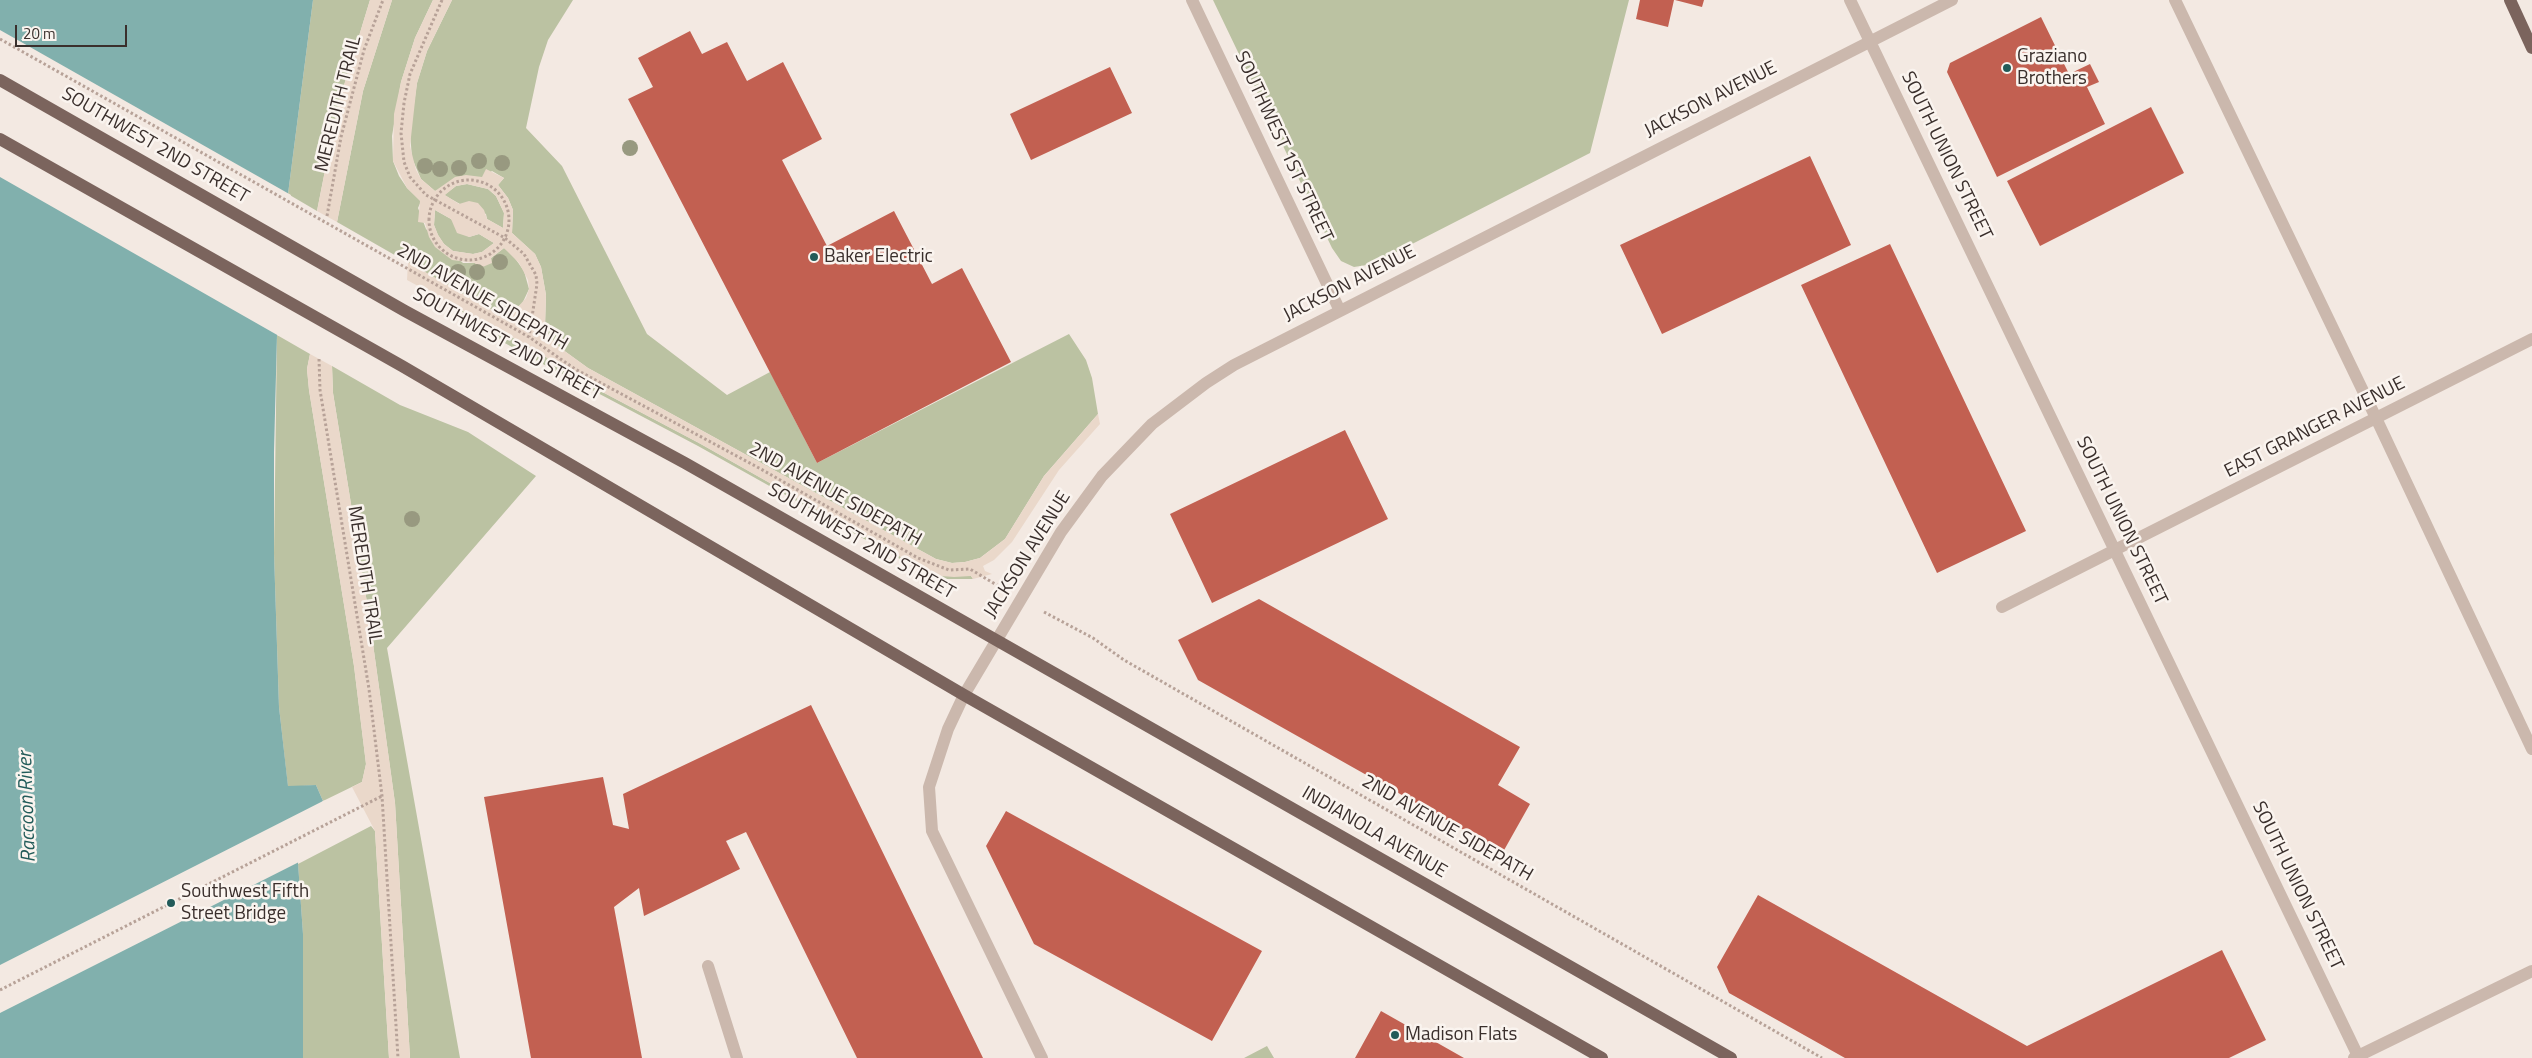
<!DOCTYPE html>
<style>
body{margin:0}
#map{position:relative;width:2532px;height:1058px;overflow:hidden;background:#f3e9e2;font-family:"Titillium Web",sans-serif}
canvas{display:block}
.scale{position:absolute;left:15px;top:25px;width:112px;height:22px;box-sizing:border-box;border:2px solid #3a2f2c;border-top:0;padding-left:6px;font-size:15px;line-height:18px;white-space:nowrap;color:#3a2f2c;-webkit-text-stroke:4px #faf4ef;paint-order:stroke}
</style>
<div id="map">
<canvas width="2532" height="1058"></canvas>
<div class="scale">20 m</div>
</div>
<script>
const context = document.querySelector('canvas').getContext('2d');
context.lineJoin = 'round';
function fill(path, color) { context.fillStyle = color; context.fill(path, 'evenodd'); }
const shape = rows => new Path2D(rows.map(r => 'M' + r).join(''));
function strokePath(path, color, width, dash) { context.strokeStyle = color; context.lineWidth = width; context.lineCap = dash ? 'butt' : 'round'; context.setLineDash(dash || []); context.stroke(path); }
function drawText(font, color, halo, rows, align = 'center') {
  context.font = font + ' "Titillium Web",sans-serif'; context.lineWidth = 5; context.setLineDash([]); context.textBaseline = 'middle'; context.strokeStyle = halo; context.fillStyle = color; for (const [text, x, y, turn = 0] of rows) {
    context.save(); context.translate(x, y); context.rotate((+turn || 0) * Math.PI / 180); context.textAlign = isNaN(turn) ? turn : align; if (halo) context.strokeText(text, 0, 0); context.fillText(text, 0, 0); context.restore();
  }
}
fill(shape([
 [313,0,370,0,338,105,317,211,288,194],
 [392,0,433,0,415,38,401,82,392,136,393,161,399,176,407,188,421,201,418,208,426,229,463,263,475,263,491,258,504,248,512,254,524,271,529,289,522,304,509,312,489,309,337,222,363,91],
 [452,0,573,0,548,40,539,67,526,128,562,166,647,334,727,395,770,372,817,463,1069,334,1086,360,1092,378,1098,414,1044,476,1005,539,980,558,965,562,952,563,936,559,588,368,559,347,549,336,545,326,546,295,541,267,535,254,512,233,513,210,508,198,498,185,504,178,492,171,483,177,435,191,421,179,412,158,410,132,417,83,427,51],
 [1213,0,1629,0,1590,153,1373,264,1354,267,1341,261,1332,248],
 [467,184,488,189,496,196,504,213,503,228,487,219,486,214,460,204,444,195,456,186],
 [435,210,451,219,469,237,479,234,494,243,482,252,473,254,453,251,444,244,438,235,434,225],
 [457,308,536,350,574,377,699,443,917,566,941,576,971,576,973,579,940,579,916,568,698,446,539,362,503,342],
 [277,335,310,354,307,369,309,390,354,666,366,764,362,782,323,801,316,785,288,787,279,707,274,553],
 [332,366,400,405,468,432,536,476,387,648,460,1058,410,1058,395,803,369,615,333,393],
 [371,826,375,831,389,1058,303,1058,303,934,298,864],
 [1267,1046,1274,1058,1244,1058]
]), '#bbc2a2');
fill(shape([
 [370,0,392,0,363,91,337,222,317,211,338,105],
 [433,0,452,0,427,51,417,83,410,146,416,170,421,179,435,191,455,177,466,175,482,177,486,169,504,178,498,185,508,198,513,210,512,233,535,254,541,267,546,295,545,326,549,336,559,347,588,368,936,559,952,563,965,562,980,558,1005,539,1044,476,1098,414,1100,424,1059,470,1012,542,994,560,983,566,985,571,992,574,973,579,971,576,954,577,941,576,917,566,699,443,574,377,536,350,407,280,408,262,489,309,501,313,516,309,526,298,529,289,528,280,519,263,504,248,491,258,492,263,478,269,475,263,452,260,435,247,429,237,425,223,418,222,420,201,407,188,393,161,394,114,401,82,415,38],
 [467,184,488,189,496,196,504,213,503,228,487,219,484,210,478,203,469,201,459,204,445,195,456,186],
 [435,210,451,219,457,233,469,237,479,234,494,243,482,252,473,254,453,251,444,244,438,235,434,225],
 [310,354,332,366,333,393,369,615,395,803,410,1058,389,1058,375,831,352,787,362,782,366,764,354,666,309,390,307,369]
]), '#ead8ca');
fill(shape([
 [0,0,313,0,288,194,277,335,274,452,274,553,279,707,288,786,316,785,323,801,302,826,298,863,303,934,303,1058,0,1058]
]), '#81b0ad');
fill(shape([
 [0,30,291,195,279,336,0,177],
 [325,800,304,827,301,861,0,1013,0,965]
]), '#f3e9e2');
fill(shape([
 [1640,0,1674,0,1668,27,1636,19],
 [1675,0,1704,0,1702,7],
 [2041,17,2069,74,2090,64,2099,82,2087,87,2105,124,1997,177,1947,72,1950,63],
 [690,31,702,54,727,42,747,81,783,62,822,139,782,160,827,246,894,211,932,284,962,268,1011,362,817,463,628,99,653,87,638,58],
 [1110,67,1132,113,1031,160,1010,114],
 [2151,107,2184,173,2040,246,2007,181],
 [1810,156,1851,245,1662,334,1620,245],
 [1890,244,2026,531,1937,573,1801,285],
 [1345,430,1388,519,1212,603,1170,514],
 [1259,599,1520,747,1498,785,1530,804,1503,852,1198,680,1178,640],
 [811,705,983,1058,857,1058,746,832,726,841,740,869,644,916,639,888,614,907,642,1058,531,1058,484,797,603,777,613,825,629,829,623,794],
 [1006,811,1262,951,1212,1041,1034,944,986,846],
 [1758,895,2027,1046,2222,950,2266,1040,2229,1058,1845,1058,1729,993,1717,967],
 [1381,1011,1464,1058,1355,1058]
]), '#c26051');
strokePath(shape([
 [442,0,410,74,404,103,401,133,404,162,410,177,426,195,505,238,524,254,536,275,537,284,529,337],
 [0,39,529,337,575,369,759,468,918,558,949,570,970,569,1000,587],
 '429 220a40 40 0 1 1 80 0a40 40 0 1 1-80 0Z',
 [327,216,341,137,364,50,383,0],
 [319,359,320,390,369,689,382,796,398,1058],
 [1044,612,1093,638,1124,660,1822,1058],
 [0,990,382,796]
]), '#b7a298', 3, [2.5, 2.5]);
strokePath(shape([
 [1192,0,1340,311],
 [1850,0,2359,1058],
 [2175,0,2376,418,2532,749],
 [2002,607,2532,339],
 [708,966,737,1058],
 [1042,1058,932,831,929,787,948,729,964,695,1061,532,1102,476,1152,424,1206,383,1234,365,1952,0],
 [2354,1058,2532,971]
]), '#cbb8ad', 12);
strokePath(shape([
 [2510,0,2532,48],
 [0,80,405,311,685,463,1731,1058],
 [0,139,402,366,964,695,1602,1058]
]), '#7b645d', 12);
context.fillStyle = '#989980';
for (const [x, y] of [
 [630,148],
 [479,161],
 [502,163],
 [425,166],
 [459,168],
 [440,169],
 [500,262],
 [458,272],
 [477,272],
 [412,519]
]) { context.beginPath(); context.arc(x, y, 8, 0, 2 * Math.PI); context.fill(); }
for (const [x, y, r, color] of [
 [2007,68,5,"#225b59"],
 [814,257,5,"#225b59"],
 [171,903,5,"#225b59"],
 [1395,1035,5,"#225b59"]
]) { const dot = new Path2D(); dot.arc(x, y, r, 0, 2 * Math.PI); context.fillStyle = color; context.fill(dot); strokePath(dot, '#faf4ef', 2); }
drawText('19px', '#3a2f2c', '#faf4ef', [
 ["Graziano",2017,57],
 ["Brothers",2017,79],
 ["Baker Electric",824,257],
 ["Southwest Fifth",181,892],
 ["Street Bridge",181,914],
 ["Madison Flats",1405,1035]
], 'left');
drawText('19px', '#3a2f2c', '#faf4ef', [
 ["JACKSON AVENUE",1711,100,-27],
 ["MEREDITH TRAIL",339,104,-76],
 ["SOUTHWEST 2ND STREET",155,146,30],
 ["SOUTHWEST 1ST STREET",1283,147,65],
 ["SOUTH UNION STREET",1946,156,64],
 ["JACKSON AVENUE",1350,284,-27],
 ["2ND AVENUE SIDEPATH",482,298,30],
 ["SOUTHWEST 2ND STREET",507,345,29],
 ["EAST GRANGER AVENUE",2315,428,-27],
 ["2ND AVENUE SIDEPATH",835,495,29],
 ["SOUTH UNION STREET",2121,521,64],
 ["SOUTHWEST 2ND STREET",861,542,30],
 ["JACKSON AVENUE",1028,555,-58],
 ["MEREDITH TRAIL",364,575,81],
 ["2ND AVENUE SIDEPATH",1447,829,30],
 ["INDIANOLA AVENUE",1374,833,30],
 ["SOUTH UNION STREET",2297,886,64]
]);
drawText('italic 20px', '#225b59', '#faf4ef', [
 ["Raccoon River",28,807,-92]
]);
</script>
